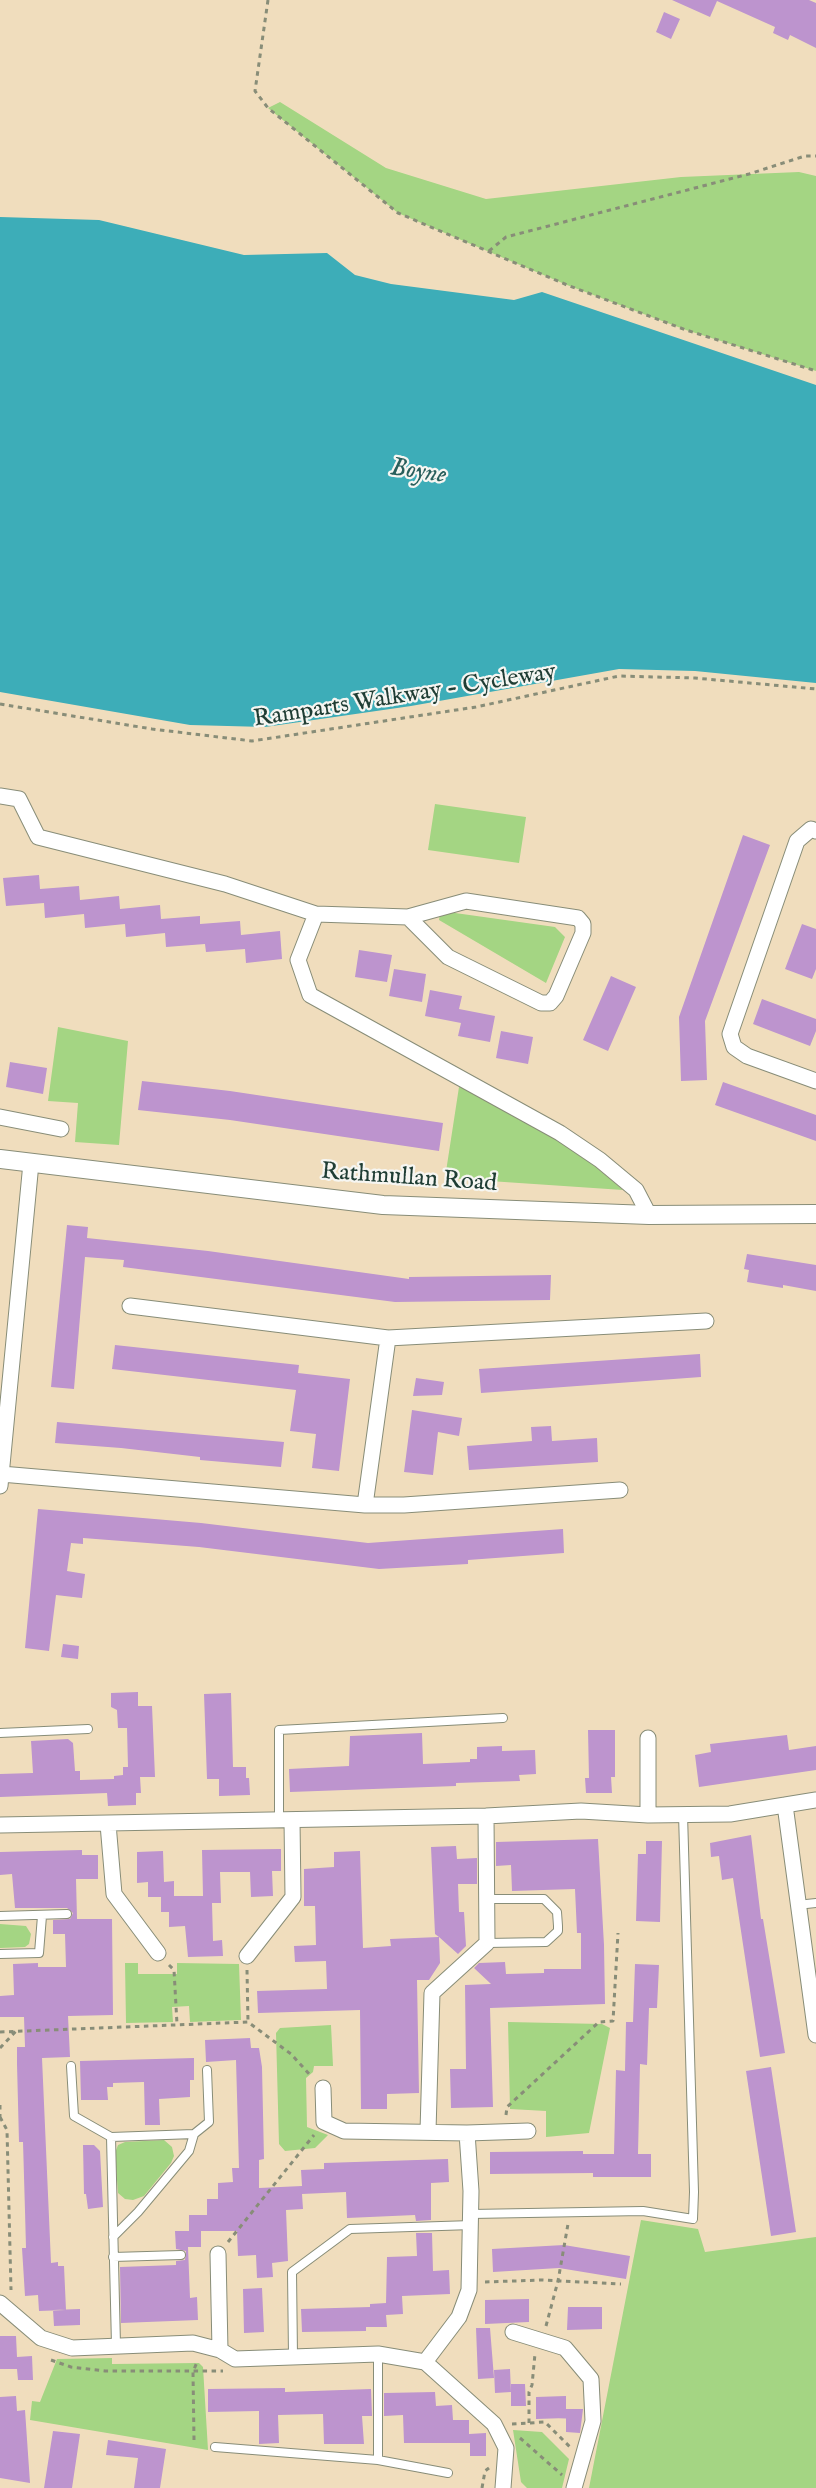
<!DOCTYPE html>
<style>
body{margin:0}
canvas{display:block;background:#f0ddbd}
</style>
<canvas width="816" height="2488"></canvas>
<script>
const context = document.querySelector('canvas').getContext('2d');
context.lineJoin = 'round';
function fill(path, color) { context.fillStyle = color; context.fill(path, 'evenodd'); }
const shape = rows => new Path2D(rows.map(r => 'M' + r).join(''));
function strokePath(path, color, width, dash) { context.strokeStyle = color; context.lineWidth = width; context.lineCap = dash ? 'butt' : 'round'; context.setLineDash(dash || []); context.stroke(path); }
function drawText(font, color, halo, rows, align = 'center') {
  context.font = font + ' "IM FELL English",serif'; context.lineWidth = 4.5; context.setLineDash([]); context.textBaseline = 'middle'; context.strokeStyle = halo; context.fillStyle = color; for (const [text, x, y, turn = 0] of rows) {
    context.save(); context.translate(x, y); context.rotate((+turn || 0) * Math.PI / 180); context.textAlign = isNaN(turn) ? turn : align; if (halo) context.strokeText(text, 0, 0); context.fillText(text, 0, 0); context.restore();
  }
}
fill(shape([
 [280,102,386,168,486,199,681,177,799,172,816,176,816,371,686,330,567,285,398,213,268,108],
 [435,804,526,817,519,863,428,850],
 [448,912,555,927,565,937,546,983,439,920,440,914],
 [58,1027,128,1041,119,1145,75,1142,78,1103,48,1101],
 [459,1087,466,1088,530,1123,583,1156,623,1190,445,1178],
 [0,1924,26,1926,31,1934,29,1944,25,1947,0,1948],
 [125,1963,138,1963,138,1974,177,1974,177,1963,239,1964,241,2020,190,2022,189,2006,172,2007,173,2022,126,2023],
 [508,2022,602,2024,610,2028,589,2133,546,2137,546,2111,510,2109],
 [331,2025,333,2066,314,2066,313,2072,306,2078,307,2127,328,2135,315,2148,285,2151,279,2144,276,2033,280,2028],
 [164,2140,172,2147,174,2156,171,2163,144,2196,133,2200,125,2199,118,2193,115,2153,118,2145,125,2142],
 [641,2220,698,2229,705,2252,816,2237,816,2488,589,2488],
 [112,2358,112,2364,199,2363,203,2367,208,2450,30,2420,32,2401,40,2402,57,2359],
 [513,2430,542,2432,569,2459,562,2488,527,2488,521,2482]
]), '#a4d583');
fill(shape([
 [0,217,99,220,244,255,327,253,355,275,391,284,514,300,542,292,816,385,816,683,695,671,619,669,411,706,265,727,190,725,0,692]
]), '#3dadb8');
fill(shape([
 [672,0,809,0,816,3,816,48,790,35,788,40,773,33,775,27,717,1,710,17],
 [664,12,680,19,671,39,656,32],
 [743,835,770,845,705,1021,707,1080,681,1081,679,1017],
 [39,875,40,889,79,886,80,900,119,896,120,909,160,905,161,919,200,916,200,924,240,921,241,935,280,931,282,959,246,963,245,949,206,952,205,944,166,947,165,933,126,937,125,924,85,928,84,914,45,918,44,903,6,906,3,878],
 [802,924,816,929,816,969,812,979,785,969],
 [359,950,392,955,387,982,355,977],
 [394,969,426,974,422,1002,389,996],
 [611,976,636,987,608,1051,583,1040],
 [430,990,462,996,459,1009,495,1016,490,1042,458,1036,461,1023,425,1016],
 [762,999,816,1019,816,1031,810,1046,753,1024],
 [501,1031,533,1037,528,1064,496,1058],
 [10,1062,47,1068,43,1094,6,1087],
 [142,1081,230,1091,443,1123,439,1151,230,1120,138,1110],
 [723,1082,816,1115,816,1141,715,1105],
 [67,1225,88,1227,87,1238,208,1251,409,1279,409,1277,551,1275,550,1300,395,1302,123,1267,124,1260,85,1257,74,1389,51,1387],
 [747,1254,816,1265,816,1291,783,1285,783,1288,747,1282,749,1270,744,1269],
 [115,1345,299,1365,298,1373,350,1379,339,1471,312,1468,316,1434,290,1431,296,1390,112,1369],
 [700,1354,701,1377,481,1393,479,1369],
 [416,1378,444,1382,442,1395,413,1396],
 [412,1410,462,1418,459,1436,438,1432,433,1475,404,1472],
 [57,1422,284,1442,281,1467,200,1460,200,1457,121,1448,55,1443],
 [551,1426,552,1441,597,1438,598,1462,469,1470,467,1446,532,1441,531,1427],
 [38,1509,201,1523,368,1543,563,1529,564,1553,468,1560,468,1564,379,1569,199,1547,83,1538,83,1544,71,1543,67,1571,85,1574,82,1598,56,1595,49,1651,25,1648],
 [63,1644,79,1646,78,1659,61,1657],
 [138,1692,138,1706,152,1706,155,1777,140,1777,141,1793,136,1793,136,1805,108,1806,107,1793,0,1797,0,1774,33,1773,31,1741,68,1739,73,1743,75,1771,80,1771,80,1780,114,1779,114,1776,123,1775,123,1767,128,1767,127,1728,118,1728,117,1710,111,1707,111,1693],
 [231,1693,233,1767,246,1767,246,1778,249,1778,250,1795,219,1796,219,1779,207,1779,204,1694],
 [588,1730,615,1730,615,1777,611,1777,612,1793,586,1793,585,1778,589,1778],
 [422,1733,423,1764,470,1762,470,1759,477,1759,477,1747,502,1746,502,1751,535,1750,536,1774,519,1775,520,1781,456,1783,456,1786,290,1792,289,1769,349,1766,350,1736],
 [787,1735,789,1750,816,1746,816,1770,699,1787,695,1755,711,1752,710,1744],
 [751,1835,761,1919,763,1919,785,2053,760,2057,733,1878,722,1880,719,1856,711,1857,710,1843],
 [598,1839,604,1945,605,2004,490,2008,493,2107,451,2108,450,2069,466,2069,465,1985,491,1984,474,1968,479,1963,505,1962,506,1974,544,1973,544,1969,581,1969,581,1933,577,1933,575,1889,512,1891,511,1865,496,1866,496,1842],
 [646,1841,662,1841,660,1922,636,1921,638,1854,646,1854],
 [456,1846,457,1859,477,1858,477,1884,458,1884,459,1912,464,1912,466,1946,458,1954,439,1937,440,1963,429,1980,417,1980,419,2093,387,2094,387,2109,361,2109,360,2010,258,2013,257,1991,327,1989,326,1961,295,1962,294,1946,316,1945,315,1906,304,1906,304,1869,334,1867,334,1852,360,1851,363,1948,391,1946,390,1939,439,1937,435,1934,431,1847],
 [281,1849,281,1871,272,1871,273,1896,251,1897,250,1872,220,1872,221,1903,212,1903,213,1941,222,1940,223,1956,188,1957,185,1926,169,1927,169,1912,161,1912,161,1897,148,1897,148,1882,137,1883,137,1852,163,1851,164,1882,174,1881,174,1896,203,1896,202,1850],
 [82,1850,82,1855,98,1855,98,1879,76,1879,77,1919,112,1919,113,2015,68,2016,70,2057,42,2058,51,2263,58,2262,58,2266,64,2266,66,2310,39,2311,38,2295,25,2296,22,2248,26,2248,25,2211,23,2142,19,2142,17,2064,17,2047,25,2047,24,2017,0,2017,0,1996,14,1995,13,1964,38,1963,38,1967,66,1967,65,1934,53,1934,53,1920,70,1919,73,1913,67,1908,15,1908,12,1874,0,1875,0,1852],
 [635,1964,659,1965,657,2008,649,2008,647,2065,640,2064,638,2154,651,2154,651,2177,593,2177,593,2173,490,2174,490,2152,583,2151,583,2154,614,2154,616,2070,625,2071,626,2022,633,2022],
 [250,2038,251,2048,259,2048,262,2067,264,2159,259,2160,259,2188,302,2186,301,2170,324,2169,324,2163,448,2159,449,2182,431,2183,431,2220,416,2221,415,2215,347,2218,346,2192,302,2194,303,2209,286,2210,288,2261,272,2263,273,2277,257,2278,256,2255,238,2256,237,2231,189,2231,189,2215,207,2215,207,2199,218,2199,218,2183,233,2182,232,2168,239,2168,236,2060,206,2062,205,2040],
 [194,2058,194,2080,190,2080,190,2097,159,2099,160,2125,145,2125,144,2082,113,2083,113,2087,107,2087,108,2100,81,2100,80,2061],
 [771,2067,796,2232,771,2236,746,2071],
 [83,2145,94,2145,100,2151,103,2207,88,2209,86,2194,84,2194],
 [175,2231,201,2231,201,2247,188,2247,190,2298,197,2297,198,2320,121,2323,120,2267,176,2265,176,2261,185,2260,186,2251,176,2249],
 [416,2233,432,2233,433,2271,449,2270,450,2294,402,2296,403,2314,386,2315,387,2327,366,2327,366,2331,302,2332,301,2309,370,2307,370,2304,386,2303,387,2257,417,2256],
 [564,2245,630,2256,626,2279,559,2268,493,2272,492,2249],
 [262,2288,264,2332,244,2333,243,2289],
 [529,2299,529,2322,485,2324,485,2300],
 [568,2307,602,2307,602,2329,567,2330],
 [80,2309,80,2325,54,2326,53,2310],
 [476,2328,490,2328,494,2378,478,2379],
 [0,2336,16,2336,17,2357,32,2356,33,2380,18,2380,17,2369,0,2369],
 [510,2369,511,2392,495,2393,494,2370],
 [511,2384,525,2384,526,2406,511,2406],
 [285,2388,285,2392,371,2389,372,2416,362,2416,364,2444,324,2444,323,2414,278,2415,279,2443,259,2444,259,2411,208,2412,208,2389],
 [435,2392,436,2406,452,2405,453,2420,469,2420,469,2434,486,2433,486,2456,470,2456,470,2443,404,2443,403,2415,384,2416,384,2393],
 [16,2396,17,2411,25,2410,30,2483,0,2478,0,2397],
 [566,2396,566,2418,536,2419,536,2397],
 [566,2409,583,2409,580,2433,566,2432],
 [53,2431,80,2434,72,2488,44,2488],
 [108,2440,166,2449,160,2488,134,2488,138,2458,106,2455]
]), '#bd94ce');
const service = shape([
 [0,1733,88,1729],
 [279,1820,279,1730,503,1718],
 [487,1899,544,1899,557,1912,558,1926,558,1931,546,1942,487,1943],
 [797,1905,816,1903],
 [0,1916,67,1914],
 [0,1954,39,1953,42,1916],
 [71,2066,74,2116,111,2137,194,2134,189,2151,138,2212,113,2237],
 [194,2134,209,2122,207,2070],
 [111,2137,116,2345],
 [471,2214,643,2211,693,2219,694,2192,683,1814],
 [113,2257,181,2255],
 [378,2354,378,2460],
 [293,2356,292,2272,350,2229,472,2225],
 [215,2447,378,2460,448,2473]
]);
const minor = shape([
 [0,796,19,799,38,837,225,884,316,914,408,917,466,901,578,918,583,924,583,933,556,996,550,1003,541,1003,448,957,408,917],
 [816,831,811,829,797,841,730,1034,734,1047,747,1056,816,1081],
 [316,914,298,960,310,995,560,1133,600,1160,636,1190,649,1215],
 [0,1117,61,1129],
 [130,1306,388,1338,706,1321],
 [1,1474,365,1505,404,1505,620,1490],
 [0,1486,31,1163],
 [365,1505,388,1338],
 [785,1805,816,2035],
 [648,1815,648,1738],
 [108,1824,114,1894,158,1953],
 [0,1825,486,1816,581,1811,648,1815,730,1814,816,1800],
 [247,1956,293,1897,292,1820],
 [323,2088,324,2122,344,2131,467,2133,528,2131],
 [428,2131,432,1993,487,1943,486,1816],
 [218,2254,220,2350],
 [0,2303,41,2338,72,2348,193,2343,220,2350,235,2359,378,2354,425,2362,494,2424,506,2448,503,2488],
 [513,2332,565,2348,591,2379,593,2421,574,2488],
 [425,2362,459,2317,469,2290,471,2191,467,2133]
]);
const tertiary = shape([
 [0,1159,383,1205,649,1215,816,1214]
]);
strokePath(service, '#888d78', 10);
strokePath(minor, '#888d78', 17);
strokePath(tertiary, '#888d78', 20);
strokePath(shape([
 [268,0,255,91,268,108,398,213,567,285,686,330,816,371],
 [489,251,506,237,749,174,805,156,816,156],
 [0,704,152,729,252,741,476,707,619,676,695,678,816,689],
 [169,1965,174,1970,177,2024],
 [247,1970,248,2022],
 [0,2032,248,2022,291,2054,311,2076],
 [0,2048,16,2031],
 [0,2105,0,2118],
 [506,2115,507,2107,599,2022,613,2021,618,1933],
 [0,2117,7,2130,11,2290],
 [228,2242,314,2135],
 [485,2282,542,2280,621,2284],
 [546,2326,558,2281,568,2224],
 [51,2360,71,2367,105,2371,223,2371],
 [529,2423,529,2392,532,2385,535,2354],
 [512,2424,545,2422,570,2447],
 [520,2438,562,2475],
 [194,2440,193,2372,197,2362],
 [482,2488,485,2471,489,2468]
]), '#888d78', 3, [4.5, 4.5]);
strokePath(service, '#fff', 8);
strokePath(minor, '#fff', 15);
strokePath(tertiary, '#fff', 18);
drawText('24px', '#1f3d34', '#f6f6f2', [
 ["Ramparts Walkway - Cycleway",405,697,-9],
 ["Rathmullan Road",409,1179,4]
]);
drawText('italic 26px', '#285f5c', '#f6f6f2', [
 ["Boyne",418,473,8]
]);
</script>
